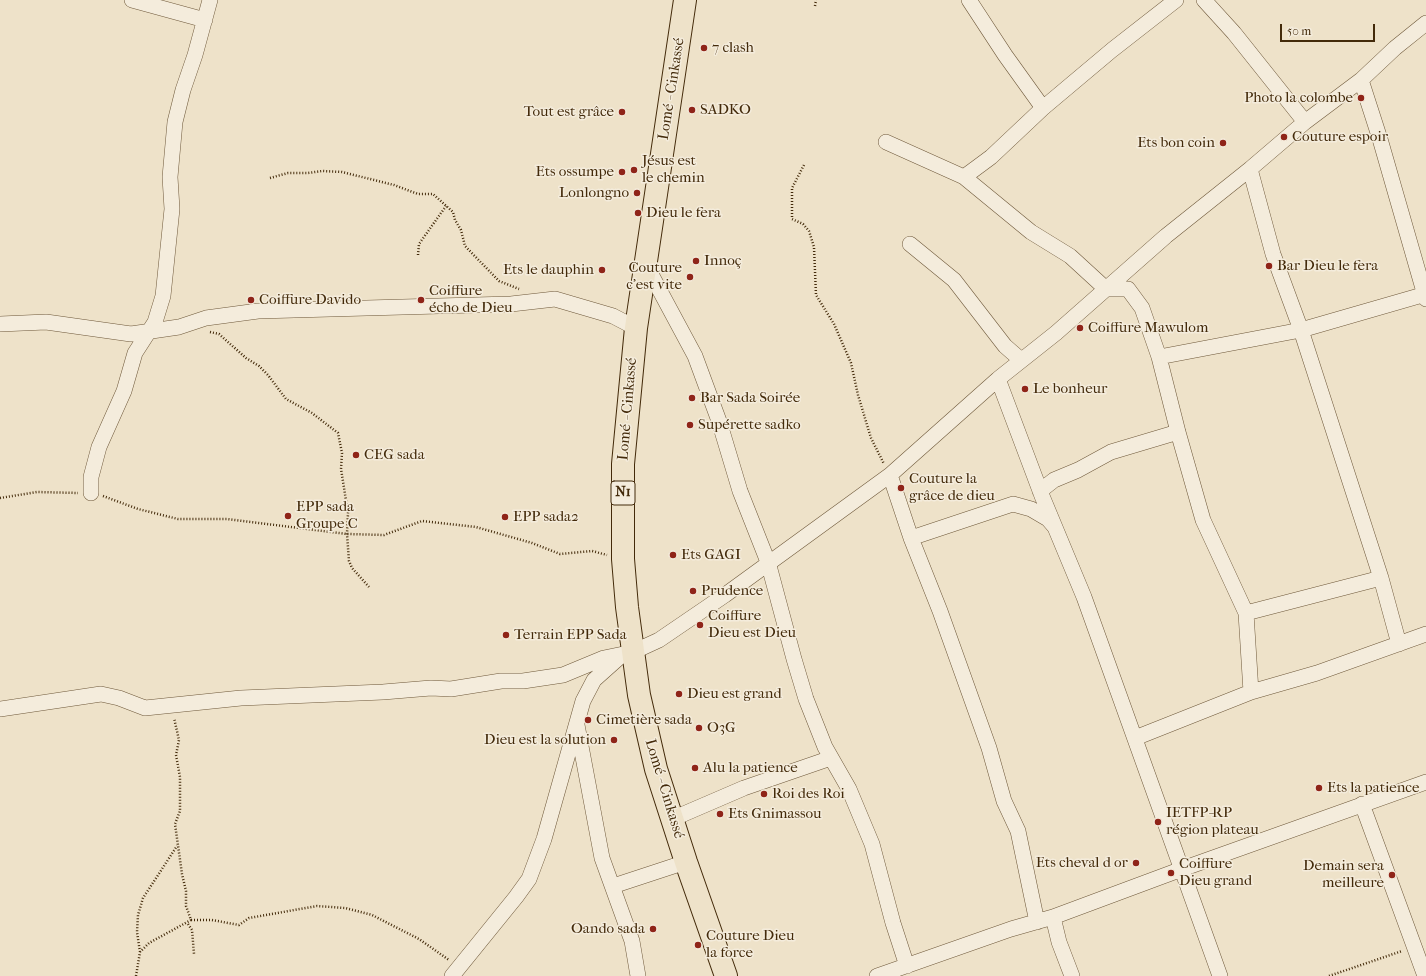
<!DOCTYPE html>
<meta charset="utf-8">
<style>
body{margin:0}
#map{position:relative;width:1426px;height:976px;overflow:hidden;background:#eee2c9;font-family:"IM FELL French Canon",serif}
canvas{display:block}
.scale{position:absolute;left:1280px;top:24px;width:95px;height:18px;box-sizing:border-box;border:2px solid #432a0a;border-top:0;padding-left:5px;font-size:12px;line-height:14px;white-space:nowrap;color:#432a0a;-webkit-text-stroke:3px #f4ecdc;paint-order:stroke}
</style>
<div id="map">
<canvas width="1426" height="976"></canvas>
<div class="scale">50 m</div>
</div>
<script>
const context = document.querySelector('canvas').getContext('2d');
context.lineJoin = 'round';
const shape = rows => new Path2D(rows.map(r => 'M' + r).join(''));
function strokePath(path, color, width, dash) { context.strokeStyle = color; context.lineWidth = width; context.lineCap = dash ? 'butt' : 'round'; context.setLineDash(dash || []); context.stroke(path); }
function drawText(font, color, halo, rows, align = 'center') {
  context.font = font + ' "IM FELL French Canon",serif'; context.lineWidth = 3; context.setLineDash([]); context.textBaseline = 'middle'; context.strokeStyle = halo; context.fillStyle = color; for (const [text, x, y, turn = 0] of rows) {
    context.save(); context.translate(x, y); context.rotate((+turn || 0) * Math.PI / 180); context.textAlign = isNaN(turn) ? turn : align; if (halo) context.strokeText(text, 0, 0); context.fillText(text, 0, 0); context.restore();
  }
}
const street = shape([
 [132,0,205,20],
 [969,0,1005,55,1043,108],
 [1176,0,1112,50,1043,108,991,157,964,177,1031,232,1070,256,1106,289,1128,289,1142,308,1159,357,1178,432,1203,520,1246,613,1251,692],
 [1204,0,1234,33,1305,122],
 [1361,80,1380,139,1426,299],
 [886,142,964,177],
 [1250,169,1273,254,1301,330,1381,578,1399,644],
 [910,244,954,280,1005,346,1021,360],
 [645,263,695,356,719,421,740,491,768,562,794,659,806,699,825,747,849,789,872,844,893,923,907,966],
 [0,324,46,322,131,334,179,327,206,318,258,311,511,304,555,299,613,316,636,328],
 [1159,357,1301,330,1426,294],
 [998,379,1042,496,1084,597,1220,976],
 [890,475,911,538,940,611,989,748,1004,801,1018,831,1037,922],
 [1040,491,1054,480,1078,470,1111,452,1178,432],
 [91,493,91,477,99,447,124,391,135,353,155,322,163,296,172,209,170,177,175,122,183,90,195,55,210,0],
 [911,538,1013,504,1031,509,1048,519,1054,526],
 [1246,613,1381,578],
 [0,709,101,694,119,698,145,708,241,698,383,692,431,688,451,689,501,681,523,681,563,675,604,658,633,652,659,640,725,595,890,475,998,379,1056,333,1166,236,1250,169,1305,122,1361,80,1395,48,1426,23],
 [577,725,602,858,632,941,638,976],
 [1135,738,1251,692,1317,673,1426,634],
 [1362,804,1425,976],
 [672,819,744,788,831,758],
 [613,886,686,862],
 [1053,917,1059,942,1072,976],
 [452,976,516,897,529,879,544,839,583,701,594,680,622,655],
 [877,976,1011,929,1053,917,1182,869,1426,782]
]);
const highway = shape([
 [685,0,636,328,623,464,623,559,627,607,639,695,656,769,686,862,726,976]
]);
strokePath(street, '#6e583a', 16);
strokePath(highway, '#432a0a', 24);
strokePath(shape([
 [815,6,816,0],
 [804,165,792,188,792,219,803,224,809,231,814,247,816,295,834,324,851,363,858,395,871,438,884,464],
 [270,178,288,173,308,173,322,171,342,172,394,185,418,194,433,194,453,212,455,220,461,230,465,246,499,281,519,289],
 [418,255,419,244,446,206],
 [210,332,219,334,246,358,259,366,268,375,286,399,312,413,338,433,342,453,341,469,348,513,347,534,349,561,352,568,369,587],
 [103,496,138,509,178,519,227,519,347,534,384,535,422,521,476,527,532,543,560,554,592,551,607,555],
 [0,498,37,492,78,493],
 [191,920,212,920,239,925,249,918,317,906,345,908,372,915,419,939,449,960],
 [188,924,192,930,194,954],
 [140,952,137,932,138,915,143,898,177,846],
 [136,976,140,952,149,943,191,920,186,906,186,891,182,874,175,824,180,811,180,777,176,755,179,740,174,718],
 [1329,976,1402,951]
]), '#432a0a', 2.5, [1, 2]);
strokePath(street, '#f4ecdc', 15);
strokePath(highway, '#eee2c9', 22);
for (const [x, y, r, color] of [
 [704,48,4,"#8f2418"],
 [1361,98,4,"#8f2418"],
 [692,110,4,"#8f2418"],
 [622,112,4,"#8f2418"],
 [1284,137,4,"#8f2418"],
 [1223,143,4,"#8f2418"],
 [634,170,4,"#8f2418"],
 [622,172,4,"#8f2418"],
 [637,193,4,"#8f2418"],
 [638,213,4,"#8f2418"],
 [696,261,4,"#8f2418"],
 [1269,266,4,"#8f2418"],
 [602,270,4,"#8f2418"],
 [690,277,4,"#8f2418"],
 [251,300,4,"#8f2418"],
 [421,300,4,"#8f2418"],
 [1080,328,4,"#8f2418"],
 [1025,389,4,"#8f2418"],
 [692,398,4,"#8f2418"],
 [690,425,4,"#8f2418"],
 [356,455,4,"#8f2418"],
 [901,488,4,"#8f2418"],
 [288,516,4,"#8f2418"],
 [505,517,4,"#8f2418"],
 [673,555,4,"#8f2418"],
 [693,591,4,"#8f2418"],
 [700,625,4,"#8f2418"],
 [506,635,4,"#8f2418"],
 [679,694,4,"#8f2418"],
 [588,720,4,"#8f2418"],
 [699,728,4,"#8f2418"],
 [614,740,4,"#8f2418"],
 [695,768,4,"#8f2418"],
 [1319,788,4,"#8f2418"],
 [764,794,4,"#8f2418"],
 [720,814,4,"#8f2418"],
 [1158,822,4,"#8f2418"],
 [1136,863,4,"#8f2418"],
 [1171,873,4,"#8f2418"],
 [1392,875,4,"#8f2418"],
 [653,929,4,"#8f2418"],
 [698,945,4,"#8f2418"]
]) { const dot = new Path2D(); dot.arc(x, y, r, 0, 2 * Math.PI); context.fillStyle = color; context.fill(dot); strokePath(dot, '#f4ecdc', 1.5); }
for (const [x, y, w] of [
 [623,493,24]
]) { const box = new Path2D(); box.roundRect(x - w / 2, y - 12, w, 24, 3); context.fillStyle = '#f4ecdc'; context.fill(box); strokePath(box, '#432a0a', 1); }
drawText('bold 14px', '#432a0a', null, [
 ["N1",623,493]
]);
drawText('15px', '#432a0a', '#f4ecdc', [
 ["7 clash",712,48],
 ["Photo la colombe",1353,98,"right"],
 ["SADKO",700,110],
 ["Tout est grâce",614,112,"right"],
 ["Couture espoir",1292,137],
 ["Ets bon coin",1215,143,"right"],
 ["Jésus est",642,161],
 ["le chemin",642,178],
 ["Ets ossumpe",614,172,"right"],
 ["Lonlongno",629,193,"right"],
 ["Dieu le fera",646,213],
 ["Innoç",704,261],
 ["Bar Dieu le fera",1277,266],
 ["Couture",682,268,"right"],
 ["c'est vite",682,285,"right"],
 ["Ets le dauphin",594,270,"right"],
 ["Coiffure",429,291],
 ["écho de Dieu",429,308],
 ["Coiffure Davido",259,300],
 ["Coiffure Mawulom",1088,328],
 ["Le bonheur",1033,389],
 ["Bar Sada Soirée",700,398],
 ["Supérette sadko",698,425],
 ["CEG sada",364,455],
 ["Couture la",909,479],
 ["grâce de dieu",909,496],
 ["EPP sada",296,507],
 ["Groupe C",296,524],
 ["EPP sada2",513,517],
 ["Ets GAGI",681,555],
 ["Prudence",701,591],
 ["Coiffure",708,616],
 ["Dieu est Dieu",708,633],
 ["Terrain EPP Sada",514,635],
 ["Dieu est grand",687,694],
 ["Cimetière sada",596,720],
 ["O3G",707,728],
 ["Dieu est la solution",606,740,"right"],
 ["Alu la patience",703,768],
 ["Ets la patience",1327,788],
 ["Roi des Roi",772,794],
 ["IETFP-RP",1166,813],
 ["région plateau",1166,830],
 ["Ets Gnimassou",728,814],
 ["Ets cheval d or",1128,863,"right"],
 ["Coiffure",1179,864],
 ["Dieu grand",1179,881],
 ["Demain sera",1384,866,"right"],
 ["meilleure",1384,883,"right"],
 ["Oando sada",645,929,"right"],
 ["Couture Dieu",706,936],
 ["la force",706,953]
], 'left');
drawText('15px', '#432a0a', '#f4ecdc', [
 ["Lomé - Cinkassé",672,89,-81],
 ["Lomé - Cinkassé",628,409,-85],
 ["Lomé - Cinkassé",664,789,73]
]);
</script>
